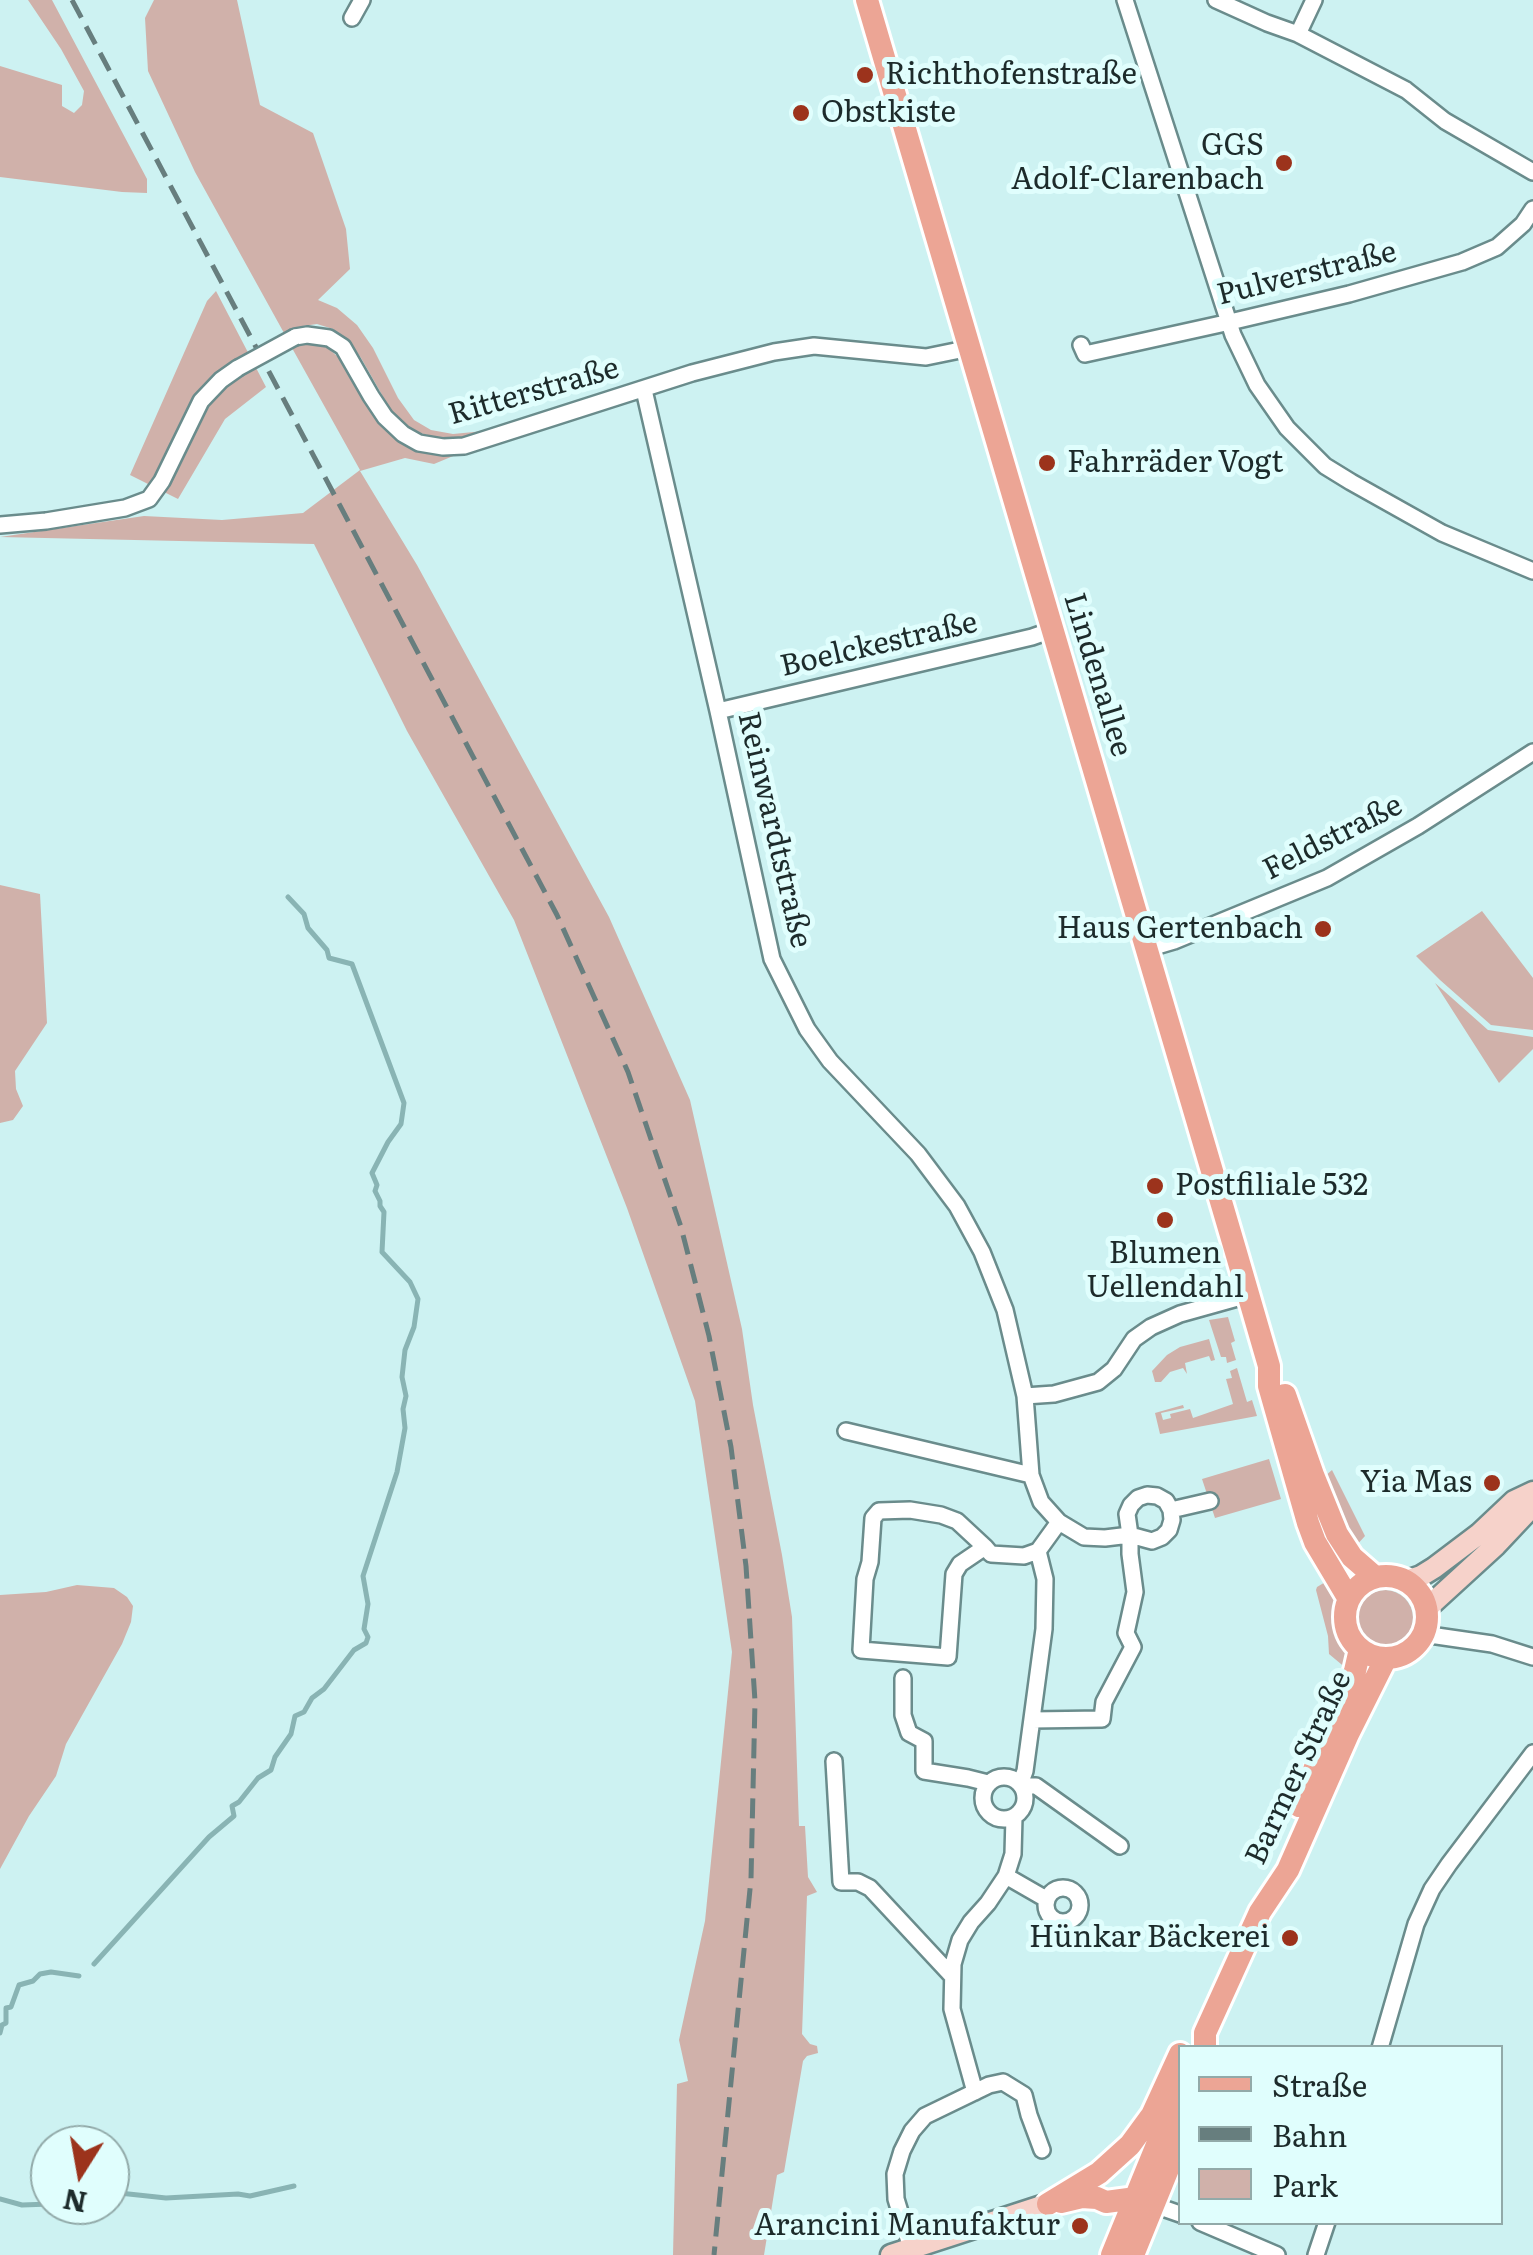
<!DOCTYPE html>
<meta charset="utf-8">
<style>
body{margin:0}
#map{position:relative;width:1533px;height:2255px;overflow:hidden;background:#cdf2f2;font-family:Literata,serif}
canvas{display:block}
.legend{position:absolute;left:1178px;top:2045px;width:325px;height:180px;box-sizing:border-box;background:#e0fefd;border:2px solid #92aaa9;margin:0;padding:12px 18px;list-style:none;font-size:30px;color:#1d2b2b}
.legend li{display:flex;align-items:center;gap:20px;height:50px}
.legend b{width:50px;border:2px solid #92aaa9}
.north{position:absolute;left:30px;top:2125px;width:100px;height:100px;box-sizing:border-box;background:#e0fefd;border:2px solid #92aaa9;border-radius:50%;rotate:191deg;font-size:28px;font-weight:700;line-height:40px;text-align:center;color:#1d2b2b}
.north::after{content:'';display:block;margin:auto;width:35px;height:45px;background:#9c331c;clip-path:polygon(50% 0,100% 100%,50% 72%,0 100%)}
</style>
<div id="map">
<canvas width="1533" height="2255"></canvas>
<ul class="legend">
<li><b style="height:12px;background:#eca595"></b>Straße</li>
<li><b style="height:12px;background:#677e7e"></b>Bahn</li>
<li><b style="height:28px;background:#d0b1aa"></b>Park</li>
</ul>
<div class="north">N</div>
</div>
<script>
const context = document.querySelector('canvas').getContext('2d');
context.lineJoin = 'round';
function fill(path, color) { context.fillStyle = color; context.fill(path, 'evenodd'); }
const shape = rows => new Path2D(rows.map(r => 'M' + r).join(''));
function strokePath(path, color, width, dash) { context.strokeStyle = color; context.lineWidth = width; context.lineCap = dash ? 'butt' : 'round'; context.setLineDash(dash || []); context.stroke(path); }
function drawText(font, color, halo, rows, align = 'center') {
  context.font = font + ' Literata,serif'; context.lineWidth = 10; context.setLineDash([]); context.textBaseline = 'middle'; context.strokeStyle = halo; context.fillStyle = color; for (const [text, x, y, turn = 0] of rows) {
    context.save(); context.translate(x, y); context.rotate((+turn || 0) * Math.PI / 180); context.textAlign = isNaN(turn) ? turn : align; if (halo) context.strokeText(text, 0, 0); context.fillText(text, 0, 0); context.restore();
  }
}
fill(shape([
 [28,0,52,0,147,179,147,193,122,192,0,177,0,66,62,85,62,106,74,113,82,105,84,91,61,49],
 [154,0,237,0,260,105,313,133,346,229,350,269,318,300,337,308,357,325,373,348,398,398,414,420,431,430,453,434,484,431,458,438,443,439,416,432,405,425,390,409,361,358,350,343,333,329,317,324,303,326,284,333,195,172,148,71,145,18],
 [216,291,266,387,225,419,178,499,130,475,207,301],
 [304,344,316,344,328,348,338,357,378,420,402,442,426,452,458,454,434,464,405,458,360,471,417,565,609,917,690,1100,742,1329,753,1405,782,1555,792,1617,799,1826,805,1826,808,1877,817,1892,807,1896,802,2034,810,2044,817,2046,818,2053,807,2056,803,2061,784,2172,777,2175,764,2255,673,2255,677,2084,688,2081,679,2040,705,1921,732,1652,695,1401,627,1208,514,920,407,731,314,544,0,537,144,516,222,520,303,513,360,470,292,348],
 [0,885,40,894,47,1023,15,1071,16,1089,23,1106,13,1120,0,1123],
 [1482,911,1533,978,1533,1030,1491,1025,1440,980,1416,956],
 [1435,983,1488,1030,1533,1037,1533,1049,1499,1083],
 [1228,1317,1235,1341,1231,1343,1236,1360,1227,1363,1226,1357,1221,1357,1209,1320],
 [1209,1339,1215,1360,1211,1361,1209,1356,1185,1363,1187,1374,1183,1368,1170,1372,1161,1382,1155,1382,1152,1371,1167,1355,1180,1347],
 [1237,1368,1247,1402,1252,1400,1257,1416,1160,1434,1155,1413,1183,1405,1184,1408,1161,1413,1163,1420,1171,1418,1170,1414,1190,1409,1193,1418,1233,1404,1226,1379,1232,1378,1230,1371],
 [1269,1459,1281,1499,1215,1518,1202,1479],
 [1332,1470,1365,1536,1354,1548,1325,1476],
 [1332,1578,1338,1600,1337,1627,1347,1654,1347,1669,1329,1654,1328,1636,1316,1590,1317,1587],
 [77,1585,114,1588,127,1597,133,1606,131,1622,122,1644,66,1744,56,1776,29,1816,0,1869,0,1595,46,1592],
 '1357 1618a28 28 0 1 1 56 0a28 28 0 1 1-56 0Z'
]), '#d0b1aa');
strokePath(shape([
 [94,1964,209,1837,234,1816,232,1806,239,1802,258,1778,271,1770,275,1757,291,1734,295,1716,304,1712,312,1698,324,1689,354,1650,366,1643,368,1637,364,1629,368,1604,363,1576,397,1472,405,1428,403,1409,406,1396,402,1377,405,1350,414,1327,418,1299,410,1282,382,1252,384,1212,380,1206,380,1201,375,1191,377,1185,372,1173,388,1142,401,1124,404,1103,352,964,329,958,327,950,308,928,304,914,288,897],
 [0,2033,2,2025,6,2023,6,2008,11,2007,19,1985,33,1981,40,1974,51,1972,79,1976],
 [110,2192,166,2198,238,2194,250,2196,294,2186],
 [0,2199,22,2205,50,2204]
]), '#89b4b4', 5);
const street = shape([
 [1125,0,1233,335,1257,385,1287,428,1325,466,1351,482,1442,533,1533,571],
 [1216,0,1267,23,1298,34,1406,90,1445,121,1533,172],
 [352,18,362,0],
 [1298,34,1314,0],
 [295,337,307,335,329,338,343,347,371,396,385,417,403,434,419,443,443,447,464,446,692,373,774,352,814,346,926,357,970,348],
 [1081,345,1085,354,1230,322,1349,294,1462,262,1497,247,1523,224,1533,209],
 [644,390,718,711,772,959,807,1029,830,1061,918,1154,957,1206,982,1252,1005,1310,1025,1396,1031,1475,1041,1502,1059,1522,1084,1537,1105,1538,1130,1535,1152,1541,1162,1537,1169,1530,1172,1520,1171,1510,1166,1501,1157,1496,1147,1495,1138,1498,1131,1505,1127,1514,1130,1535,1130,1554,1135,1592,1126,1633,1133,1647,1104,1702,1102,1719,1032,1720],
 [0,525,46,521,125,508,149,499,162,481,201,401,221,380,238,368],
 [718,711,1032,637,1052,630],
 [1147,949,1174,941,1327,878,1418,826,1533,752],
 [1025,1396,1054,1394,1098,1382,1114,1369,1134,1339,1151,1327,1180,1314,1248,1295],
 [846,1431,1031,1475],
 [1171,1510,1210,1501],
 [985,1547,960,1564,954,1574,948,1657,861,1650,865,1579,870,1562,873,1518,879,1511,910,1510,941,1515,957,1521,985,1547,991,1554,1024,1556,1038,1551],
 [1423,1634,1492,1644,1533,1657],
 [903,1678,903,1715,909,1733,924,1741,924,1771,968,1778,988,1783],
 [834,1761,841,1882,858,1882,870,1888,952,1976],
 '983 1798a21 21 0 1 1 42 0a21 21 0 1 1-42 0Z',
 [1020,1784,1025,1771,1044,1629,1045,1579,1038,1551,1059,1522],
 [1021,1786,1036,1786,1120,1846],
 [1006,1876,1046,1899],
 '1046 1905a17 17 0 1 1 34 0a17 17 0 1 1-34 0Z',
 [1380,2048,1416,1924,1432,1889,1449,1864,1533,1753],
 [975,2092,952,2009,953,1964,960,1940,971,1922,988,1903,1006,1876,1013,1854,1014,1817],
 [1154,2205,1180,2214],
 [1200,2222,1277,2255],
 [911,2248,896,2199,895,2174,902,2151,912,2131,925,2116,989,2085,1003,2082,1024,2095,1029,2115,1042,2150],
 [1316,2255,1327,2222]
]);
const secondary = shape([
 [1406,1581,1421,1576,1434,1568,1479,1534,1514,1501,1533,1492],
 [1426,1609,1496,1545,1526,1513,1533,1501],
 [891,2255,1048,2204]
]);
const primary = shape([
 [867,0,1235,1249,1269,1366,1269,1386,1308,1523,1315,1542,1349,1599],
 [1285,1395,1313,1475,1337,1534,1352,1557,1375,1577],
 '1345 1617a41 41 0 1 1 82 0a41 41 0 1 1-82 0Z',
 [1299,1806,1355,1671,1360,1649],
 [1205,2048,1205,2033,1260,1912,1288,1870,1348,1734,1386,1658],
 [1061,2202,1082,2197,1097,2198,1106,2202,1136,2198],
 [1048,2204,1099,2173,1130,2145,1152,2115,1180,2054],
 [1112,2255,1168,2118,1177,2091],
 [1133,2255,1170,2164,1180,2125]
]);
strokePath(street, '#6a8c8c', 20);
strokePath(secondary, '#6a8c8c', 25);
strokePath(primary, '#fff', 28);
strokePath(street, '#fff', 15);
strokePath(secondary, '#f6d2ca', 20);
strokePath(primary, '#eca595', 22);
strokePath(shape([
 [72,0,557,915,628,1072,681,1227,709,1336,731,1447,746,1566,755,1701,751,1879,714,2255]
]), '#677e7e', 5, [20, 10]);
const streetBridge = shape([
 [238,368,295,337]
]);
strokePath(streetBridge, '#6a8c8c', 20, []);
strokePath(streetBridge, '#fff', 15);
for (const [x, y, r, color] of [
 [865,75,10,"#9c331c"],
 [801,113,10,"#9c331c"],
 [1284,163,10,"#9c331c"],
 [1047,463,10,"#9c331c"],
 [1323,929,10,"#9c331c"],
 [1155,1186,10,"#9c331c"],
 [1165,1220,10,"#9c331c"],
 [1492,1483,10,"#9c331c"],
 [1290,1938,10,"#9c331c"],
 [1080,2226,10,"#9c331c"]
]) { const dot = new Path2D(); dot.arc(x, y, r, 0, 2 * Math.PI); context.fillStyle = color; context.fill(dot); strokePath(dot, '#e0fefd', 4); }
drawText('30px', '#1d2b2b', '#e0fefd', [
 ["Richthofenstraße",885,75,"left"],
 ["Obstkiste",821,113,"left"],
 ["GGS",1264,146],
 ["Adolf-Clarenbach",1264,180],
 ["Fahrräder Vogt",1067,463,"left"],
 ["Haus Gertenbach",1303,929],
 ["Postfiliale 532",1175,1186,"left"],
 ["Blumen",1165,1254,"center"],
 ["Uellendahl",1165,1288,"center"],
 ["Yia Mas",1472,1483],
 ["Hünkar Bäckerei",1270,1938],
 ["Arancini Manufaktur",1060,2226]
], 'right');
drawText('30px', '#1d2b2b', '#e0fefd', [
 ["Pulverstraße",1307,274,-14],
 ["Ritterstraße",534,392,-16],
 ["Boelckestraße",879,645,-13],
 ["Lindenallee",1097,675,73],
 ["Reinwardtstraße",774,830,77],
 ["Feldstraße",1333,838,-27],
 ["Barmer Straße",1299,1768,-65]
]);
</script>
